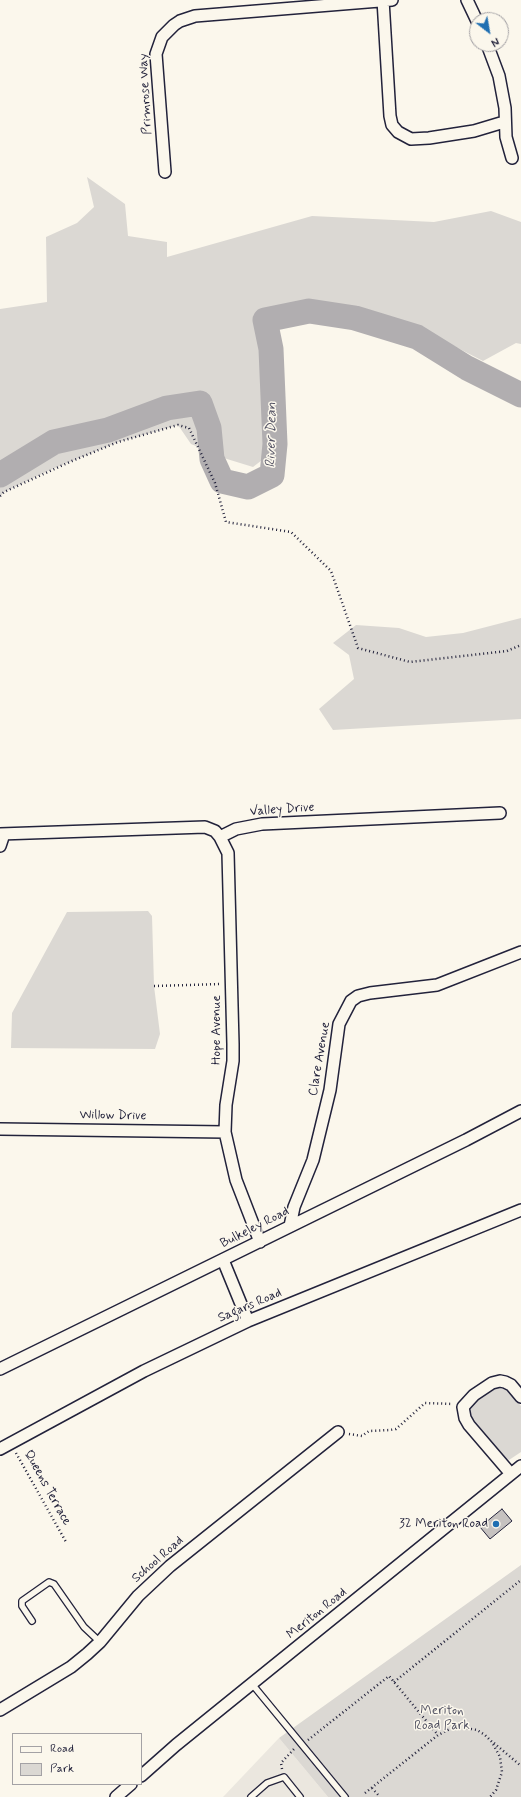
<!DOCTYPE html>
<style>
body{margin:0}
#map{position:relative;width:521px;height:1797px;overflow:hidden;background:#fbf7ec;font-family:Mynerve,sans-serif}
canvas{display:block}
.legend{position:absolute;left:12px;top:1733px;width:130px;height:52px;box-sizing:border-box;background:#fbf7ec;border:1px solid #a4a2a5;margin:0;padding:5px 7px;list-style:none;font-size:12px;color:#22223b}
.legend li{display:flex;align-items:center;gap:8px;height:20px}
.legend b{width:20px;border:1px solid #a4a2a5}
.north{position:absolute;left:469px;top:12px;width:40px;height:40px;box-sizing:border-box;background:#fbf7ec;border:1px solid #a4a2a5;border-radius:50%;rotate:149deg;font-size:11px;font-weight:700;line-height:16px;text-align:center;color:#22223b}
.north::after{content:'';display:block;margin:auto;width:14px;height:18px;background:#1f6fb2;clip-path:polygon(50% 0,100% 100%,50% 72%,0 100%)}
</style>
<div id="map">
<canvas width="521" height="1797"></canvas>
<ul class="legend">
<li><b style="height:5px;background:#fbf7ec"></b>Road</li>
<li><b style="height:11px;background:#dbd8d3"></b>Park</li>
</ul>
<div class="north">N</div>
</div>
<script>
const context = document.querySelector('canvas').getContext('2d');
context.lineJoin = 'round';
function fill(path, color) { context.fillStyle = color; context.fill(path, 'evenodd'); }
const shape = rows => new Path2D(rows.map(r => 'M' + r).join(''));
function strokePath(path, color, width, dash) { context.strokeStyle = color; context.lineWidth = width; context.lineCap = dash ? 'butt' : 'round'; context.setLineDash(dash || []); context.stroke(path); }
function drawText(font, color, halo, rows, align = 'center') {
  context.font = font + ' Mynerve,sans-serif'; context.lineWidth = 3; context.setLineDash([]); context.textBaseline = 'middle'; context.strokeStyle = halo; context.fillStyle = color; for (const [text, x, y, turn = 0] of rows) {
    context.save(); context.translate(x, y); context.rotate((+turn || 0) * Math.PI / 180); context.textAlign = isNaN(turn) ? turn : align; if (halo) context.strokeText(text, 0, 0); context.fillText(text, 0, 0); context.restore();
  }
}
fill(shape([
 [279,1738,328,1797,223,1797]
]), '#ebe7df');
fill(shape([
 [87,177,125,204,128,236,167,242,167,257,312,216,434,222,491,211,521,222,521,344,516,343,483,361,413,325,312,300,255,318,275,450,253,467,227,459,191,444,178,425,118,442,50,470,4,492,0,497,0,309,47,302,46,237,77,223,94,207],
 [521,618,521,719,333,730,319,709,354,679,349,655,333,643,356,625,399,628,426,637,463,633],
 [148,911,152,916,154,986,160,1034,155,1049,11,1048,12,1013,67,912],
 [502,1387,507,1389,521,1406,521,1452,509,1460,504,1458,470,1415,469,1410,471,1405,495,1388],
 [521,1565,521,1797,328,1797,279,1738]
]), '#dbd8d3');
strokePath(shape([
 [0,475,54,442,108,430,167,408,200,403,209,428,212,459,222,481,248,487,272,475,275,444,271,349,265,320,309,311,355,318,417,337,467,368,521,395]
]), '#b1aeb0', 25);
const building = shape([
 [502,1509,512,1521,490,1539,480,1527,502,1509]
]);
fill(building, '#c6c2c0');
strokePath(building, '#22223b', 1);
const service = shape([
 [32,1621,22,1606,22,1601,49,1582,54,1584,84,1627,100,1642],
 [252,1684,345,1797],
 [251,1797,267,1783,284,1777,300,1797]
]);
const minor = shape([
 [383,0,390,116,392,125,398,132,411,139,429,138,474,131,504,122],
 [467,0,477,21],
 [487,44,499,76,505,108,506,137,512,158],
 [165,172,156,54,162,37,174,25,180,21,195,16,392,0],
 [0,834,205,827,215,831,220,837,228,853,233,1044,233,1061,226,1105,225,1132,236,1180,260,1242],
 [220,837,236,829,262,824,500,813],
 [0,846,4,834],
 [0,1129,225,1132],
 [290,1226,294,1207,313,1160,330,1090,339,1024,351,1001,358,996,370,993,437,985,521,952],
 [223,1260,248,1321],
 [0,1369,466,1140,521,1111],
 [0,1449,144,1371,248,1321,521,1210],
 [511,1474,469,1425,465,1418,463,1407,474,1395,492,1383,500,1381,505,1382,511,1385,521,1397],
 [0,1710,71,1667,87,1654,100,1642,138,1596,170,1566,338,1432],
 [141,1776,176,1745,521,1466],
 [116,1797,131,1784]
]);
strokePath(service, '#22223b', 8);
strokePath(minor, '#22223b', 14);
strokePath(shape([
 [0,496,4,492,72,461,118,442,178,425,189,428,215,483,226,522,291,532,331,571,358,648,410,662,507,651,521,645],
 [154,986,221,984],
 [349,1434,362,1436,369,1431,390,1430,396,1429,425,1403,453,1404],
 [16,1453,66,1542],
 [394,1682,521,1580],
 [308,1740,389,1676,438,1735],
 [494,1743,521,1766],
 [282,1769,281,1763,294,1749],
 [372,1788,380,1797],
 [365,1793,438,1735,450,1729,460,1727,477,1730,485,1735,492,1742,500,1757,502,1772,496,1790,490,1797]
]), '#22223b', 2.5, [1, 3]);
strokePath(service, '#fbf7ec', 5.5);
strokePath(minor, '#fbf7ec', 11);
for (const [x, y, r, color] of [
 [496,1524,4,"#1f6fb2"]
]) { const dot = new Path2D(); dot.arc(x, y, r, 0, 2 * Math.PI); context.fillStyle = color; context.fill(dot); strokePath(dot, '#fbf7ec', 1.5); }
drawText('13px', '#22223b', '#fbf7ec', [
 ["Primrose Way",146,94,-93],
 ["Valley Drive",282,810,-4],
 ["Hope Avenue",217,1030,-90],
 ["Clare Avenue",320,1059,-80],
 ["Willow Drive",113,1116,1],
 ["Bulkeley Road",255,1228,-27],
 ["Sagars Road",250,1306,-23],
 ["Queens Terrace",47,1488,61],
 ["School Road",158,1560,-41],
 ["Meriton Road",317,1614,-39]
]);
drawText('13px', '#22223b', '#fbf7ec', [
 ["32 Meriton Road",488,1524]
], 'right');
drawText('13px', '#505061', '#fbf7ec', [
 ["Meriton",442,1711],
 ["Road Park",442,1726]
]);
drawText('italic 14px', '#545364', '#fbf7ec', [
 ["River Dean",272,435,-89]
]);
</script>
